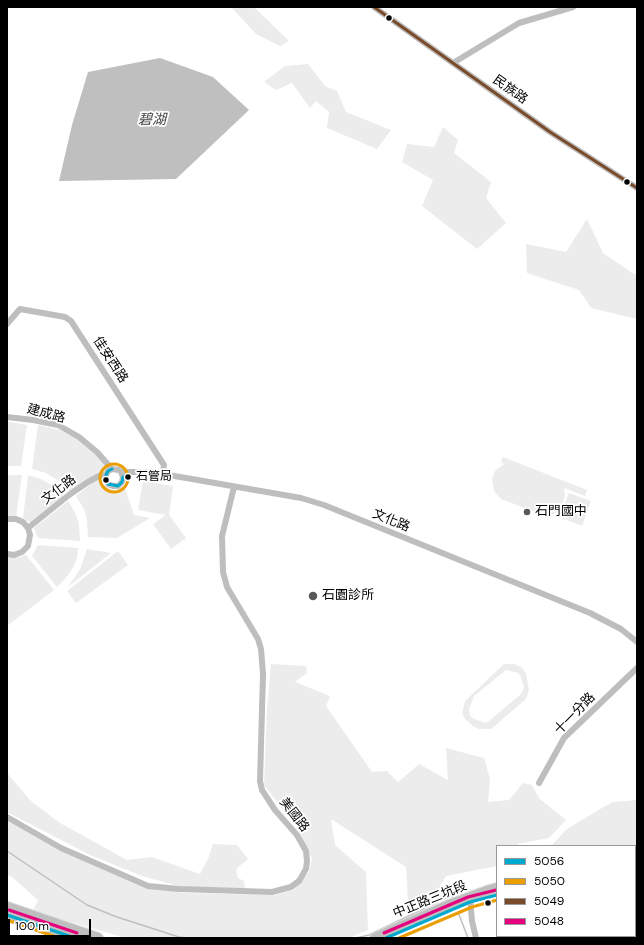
<!DOCTYPE html>
<meta charset="utf-8">
<style>
body{margin:0}
#map{position:relative;width:644px;height:945px;overflow:hidden;background:#fff;font-family:"DM Sans",sans-serif}
canvas{display:block}
.frame{position:absolute;inset:0;border:8px solid #000;pointer-events:none}
.legend{position:absolute;left:496px;top:845px;width:140px;height:92px;box-sizing:border-box;background:#fff;border:1px solid #999;margin:0;padding:5px 7px;list-style:none;font-size:12px;color:#000}
.legend li{display:flex;align-items:center;gap:8px;height:20px}
.legend b{width:20px;border:1px solid #999}
.scale{position:absolute;left:8px;top:919px;width:83px;height:18px;box-sizing:border-box;border:2px solid #000;border-top:0;padding-left:5px;font-size:12px;line-height:14px;white-space:nowrap;color:#000;-webkit-text-stroke:3px #fff;paint-order:stroke}
</style>
<div id="map">
<canvas width="644" height="945"></canvas>
<div class="frame"></div>
<ul class="legend">
<li><b style="height:5px;background:#00a9ce"></b>5056</li>
<li><b style="height:5px;background:#eb9e00"></b>5050</li>
<li><b style="height:5px;background:#7a4b2a"></b>5049</li>
<li><b style="height:5px;background:#e5007d"></b>5048</li>
</ul>
<div class="scale">100 m</div>
</div>
<script>
const context = document.querySelector('canvas').getContext('2d');
context.lineJoin = 'round';
function fill(path, color) { context.fillStyle = color; context.fill(path, 'evenodd'); }
const shape = rows => new Path2D(rows.map(r => 'M' + r).join(''));
function strokePath(path, color, width, dash) { context.strokeStyle = color; context.lineWidth = width; context.lineCap = dash ? 'butt' : 'round'; context.setLineDash(dash || []); context.stroke(path); }
function drawText(font, color, halo, rows, align = 'center') {
  context.font = font + ' "DM Sans","Noto Sans TC",sans-serif'; context.lineWidth = 3.5; context.setLineDash([]); context.textBaseline = 'middle'; context.strokeStyle = halo; context.fillStyle = color; for (const [text, x, y, turn = 0] of rows) {
    context.save(); context.translate(x, y); context.rotate((+turn || 0) * Math.PI / 180); context.textAlign = isNaN(turn) ? turn : align; if (halo) context.strokeText(text, 0, 0); context.fillText(text, 0, 0); context.restore();
  }
}
fill(shape([
 [231,7,254,7,289,41,280,46,256,34],
 [308,64,325,86,337,91,346,112,391,130,377,149,327,128,329,112,316,101,310,108,292,83,276,90,264,82,285,66],
 [443,127,458,140,454,153,491,182,486,198,506,223,477,249,422,206,433,180,402,162,407,144,434,147],
 [587,219,603,253,637,276,637,319,591,308,579,290,527,273,526,244,566,252],
 [7,422,10,422,27,425,21,466,7,466],
 [38,425,60,430,79,440,95,453,109,470,71,492,61,482,46,473,32,469],
 [503,457,587,490,585,496,564,488,565,496,562,506,555,513,546,516,501,499,494,491,492,479,495,471,504,464,501,462],
 [7,475,22,475,16,517,7,519],
 [28,475,41,479,55,487,64,497,31,523,23,518],
 [101,479,104,480,104,485,116,492,122,491,125,488,134,515,150,518,117,538,88,537,87,520,84,509,76,496,91,484],
 [143,481,173,486,169,515,186,538,171,549,153,524,166,515,138,510],
 [569,493,591,501,582,526,559,517],
 [68,501,76,514,79,525,80,541,38,538,34,528],
 [38,545,78,548,77,558,73,568,66,578,57,587,32,556],
 [87,549,111,553,68,587,80,569],
 [118,551,128,565,76,603,67,591],
 [7,555,11,557,20,557,26,555,54,590,7,626],
 [271,664,306,666,307,673,295,682,330,696,326,706,372,772,387,771,398,782,419,764,448,780,446,748,484,758,490,779,488,802,509,800,523,783,532,785,539,798,566,820,549,838,518,844,517,846,497,846,497,866,446,876,437,892,408,901,406,867,331,819,335,845,366,872,368,930,349,938,125,938,33,911,38,900,12,877,7,875,7,819,111,873,182,893,275,895,294,890,309,872,312,859,298,829,264,785,267,710],
 [504,664,514,664,521,667,526,673,529,690,526,699,491,729,479,729,473,726,465,719,462,713,465,701],
 [506,670,518,673,521,677,524,688,521,694,489,721,486,723,482,722,472,718,470,715,469,709,474,696],
 [7,773,31,801,60,823,127,860,152,857,200,874,208,859,213,844,237,845,248,859,236,869,238,878,244,881,245,889,182,887,142,876,90,855,7,812],
 [637,800,637,887,635,886,635,846,551,846,567,829,602,808,613,802]
]), '#ececec');
fill(shape([
 [160,58,213,77,249,110,176,179,59,181,72,125,88,72]
]), '#bfbfbf');
strokePath(shape([
 [7,851,87,905,117,917,179,937,187,938],
 [458,912,468,938],
 [356,938,369,935,452,895,453,898]
]), '#bfbfbf', 1.5);
const primary = shape([
 [635,892,637,893],
 [7,907,98,938],
 [7,915,71,937],
 [375,938,449,905,490,890,497,888]
]);
strokePath(primary, '#dbdbdb', 12);
strokePath(shape([
 [374,7,550,132,637,188],
 [453,63,519,23,573,7],
 [7,324,20,309,65,317,71,321,164,465,163,474],
 [7,417,33,420,58,425,79,437,97,452,112,469],
 [121,472,144,472,163,474,301,498,324,505,590,613,621,629,637,642],
 [7,519,16,519,23,522,28,528,30,535,28,546,22,552,14,555,7,554],
 [28,528,69,495,88,482,99,476,106,475,108,471,112,469,119,470,121,472,123,477,122,482,118,486,113,486,108,484,106,480,106,475],
 [539,783,564,738,637,668],
 [7,817,61,848,148,886,179,889,272,892,291,887,299,881,306,869,307,861,306,851,297,835,275,810,262,790,260,781,263,674,261,649,258,639,227,587,223,572,222,536,234,487],
 [470,898,472,921,476,938]
]), '#bebebe', 6);
strokePath(primary, '#bebebe', 10);
strokePath(shape([
 [112,469,108,471,106,475,106,480,108,484,118,486,122,482,123,477],
 [7,915,75,938],
 [386,938,470,902,497,895]
]), '#00a9ce', 3);
strokePath(shape([
 '100 478a14 14 0 1 1 28 0a14 14 0 1 1-28 0Z',
 [7,920,59,938],
 [399,938,472,907,497,900]
]), '#eb9e00', 3);
strokePath(shape([
 [374,7,550,132,637,188]
]), '#7a4b2a', 3);
strokePath(shape([
 [9,910,77,933],
 [384,933,468,897,496,890]
]), '#e5007d', 3);
for (const [x, y, r, color] of [
 [389,18,3.5,"#000"],
 [627,182,3.5,"#000"],
 [128,477,3.5,"#000"],
 [106,480,3.5,"#000"],
 [527,512,4,"#595959"],
 [313,596,5,"#595959"],
 [488,903,3.5,"#000"]
]) { const dot = new Path2D(); dot.arc(x, y, r, 0, 2 * Math.PI); context.fillStyle = color; context.fill(dot); strokePath(dot, '#fff', 1.5); }
drawText('12px', '#000', '#fff', [
 ["石管局",136,477]
], 'left');
drawText('13px', '#000', '#fff', [
 ["民族路",510,90,35],
 ["佳安西路",110,360,57],
 ["建成路",46,414,15],
 ["文化路",59,490,-37],
 ["文化路",391,521,22],
 ["十一分路",575,714,-46],
 ["美國路",294,815,52],
 ["中正路三坑段",430,900,-22]
]);
drawText('13px', '#000', '#fff', [
 ["石門國中",535,512],
 ["石園診所",322,596]
], 'left');
drawText('italic 14px', '#444', '#fff', [
 ["碧湖",152,120]
]);
</script>
